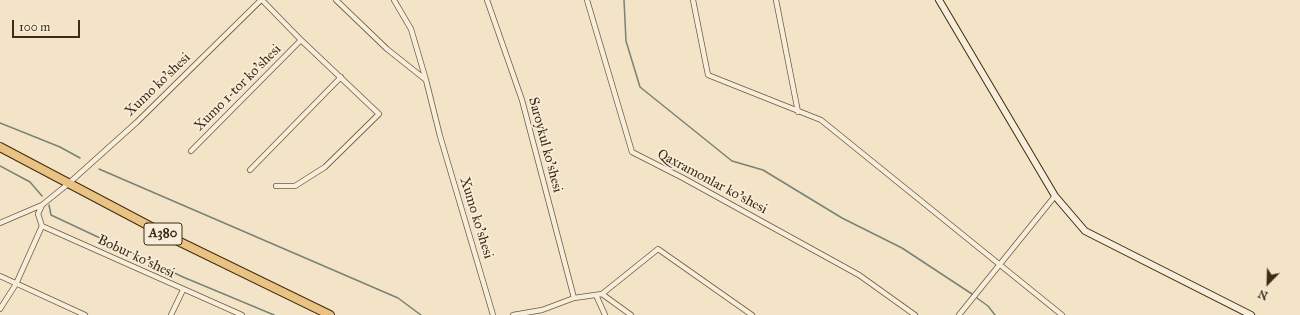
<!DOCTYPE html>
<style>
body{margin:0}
#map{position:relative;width:1300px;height:315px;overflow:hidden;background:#f3e4c7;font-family:"IM FELL Great Primer",serif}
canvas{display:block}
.north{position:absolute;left:1248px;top:263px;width:40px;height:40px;-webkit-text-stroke:3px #f7eddb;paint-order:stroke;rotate:203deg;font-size:11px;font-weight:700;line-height:16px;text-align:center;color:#3f2b10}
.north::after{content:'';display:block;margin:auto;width:14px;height:18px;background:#3f2b10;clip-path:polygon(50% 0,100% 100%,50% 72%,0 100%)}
.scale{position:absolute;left:12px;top:20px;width:68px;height:18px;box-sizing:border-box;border:2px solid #3f2b10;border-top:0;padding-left:5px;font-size:12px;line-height:14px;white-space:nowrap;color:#3f2b10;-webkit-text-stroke:3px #f7eddb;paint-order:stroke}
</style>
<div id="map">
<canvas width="1300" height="315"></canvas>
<div class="north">N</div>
<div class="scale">100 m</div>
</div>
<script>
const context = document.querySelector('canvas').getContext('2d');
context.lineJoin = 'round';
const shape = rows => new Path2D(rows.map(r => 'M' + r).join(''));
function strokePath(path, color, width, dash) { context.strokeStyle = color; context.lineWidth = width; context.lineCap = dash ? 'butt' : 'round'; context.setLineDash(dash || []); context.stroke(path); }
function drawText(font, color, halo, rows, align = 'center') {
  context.font = font + ' "IM FELL Great Primer",serif'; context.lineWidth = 3.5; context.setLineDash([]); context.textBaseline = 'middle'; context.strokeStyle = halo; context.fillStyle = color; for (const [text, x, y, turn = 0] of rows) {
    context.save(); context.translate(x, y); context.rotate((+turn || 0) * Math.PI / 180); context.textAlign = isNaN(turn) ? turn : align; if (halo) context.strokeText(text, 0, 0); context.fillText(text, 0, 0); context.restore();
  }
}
strokePath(shape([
 [624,0,626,41,640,87,732,161,763,170,842,218,902,248,972,294],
 [0,123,60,147,80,158],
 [0,166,30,182,42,196],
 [99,169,398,298,421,315],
 [49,205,51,215,183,277,274,315],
 [977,298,988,306,995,315]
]), '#778375', 1.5);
const street = shape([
 [262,0,301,40,379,114,325,167,295,186,276,186],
 [336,0,387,49,426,80],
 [394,0,411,29,426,80,440,136,493,315],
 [487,0,522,100,574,298],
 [587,0,632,152,683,178,859,275,915,315],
 [693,0,708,75,821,120,1062,315],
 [776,0,798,112],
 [191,151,301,40],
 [250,170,341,77],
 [42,205,38,214,42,226,242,315],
 [0,223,42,205,68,184,137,122,261,0],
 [0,276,85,315],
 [602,294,631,315],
 [596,295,605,315],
 [0,309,16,284,42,226],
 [171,315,183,290],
 [513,315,542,310,574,298,602,294,658,249,752,315],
 [959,315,1055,196]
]);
const secondary = shape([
 [939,0,1055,196,1085,231,1251,315]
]);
const highway = shape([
 [0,147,176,240,330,315]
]);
strokePath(street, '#6c593e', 6);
strokePath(secondary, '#3f2b10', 8);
strokePath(highway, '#3f2b10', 10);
strokePath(street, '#f7eddb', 4.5);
strokePath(secondary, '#f7eddb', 6);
strokePath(highway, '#eac284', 8);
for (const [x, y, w] of [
 [163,234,38]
]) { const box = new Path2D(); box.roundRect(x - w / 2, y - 11, w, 22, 3); context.fillStyle = '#f7eddb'; context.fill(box); strokePath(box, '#3f2b10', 1); }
drawText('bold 13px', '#3f2b10', null, [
 ["A380",163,234]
]);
drawText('14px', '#3f2b10', '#f7eddb', [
 ["Xumo ko'shesi",158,85,-44],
 ["Xumo 1-tor ko'shesi",238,88,-45],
 ["Saroykul ko'shesi",545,145,75],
 ["Qaxramonlar ko'shesi",712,182,28],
 ["Xumo ko'shesi",476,218,73],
 ["Bobur ko'shesi",136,257,25]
]);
</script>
